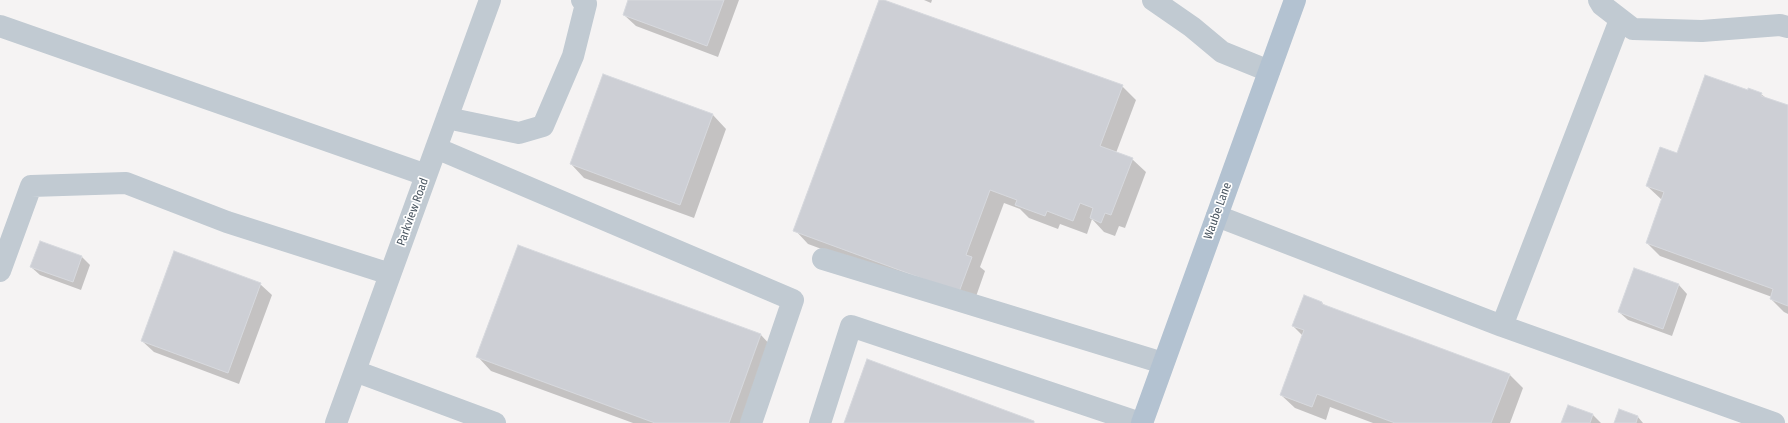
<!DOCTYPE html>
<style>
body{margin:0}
canvas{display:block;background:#f5f3f3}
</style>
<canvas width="1788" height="423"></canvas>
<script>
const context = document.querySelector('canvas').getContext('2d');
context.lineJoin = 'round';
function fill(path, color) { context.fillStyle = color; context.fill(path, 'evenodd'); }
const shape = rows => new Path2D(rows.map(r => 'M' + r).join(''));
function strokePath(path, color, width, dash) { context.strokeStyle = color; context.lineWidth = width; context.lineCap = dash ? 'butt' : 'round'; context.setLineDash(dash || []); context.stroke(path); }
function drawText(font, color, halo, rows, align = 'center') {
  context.font = font + ' "Fira Sans Condensed",sans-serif'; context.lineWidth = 3.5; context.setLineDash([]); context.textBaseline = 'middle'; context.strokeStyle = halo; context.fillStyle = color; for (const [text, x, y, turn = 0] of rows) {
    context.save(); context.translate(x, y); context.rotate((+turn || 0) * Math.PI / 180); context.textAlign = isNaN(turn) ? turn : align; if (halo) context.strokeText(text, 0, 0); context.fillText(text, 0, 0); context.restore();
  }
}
fill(shape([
 [629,0,739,0,718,57,636,26,624,15],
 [880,0,1122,86,1136,100,1116,153,1132,159,1146,172,1125,228,1119,226,1115,236,1104,232,1092,219,1087,234,1060,224,1058,229,1029,218,1020,209,1004,203,980,267,985,271,973,305,808,244,795,230],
 [924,0,932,0,931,3],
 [603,75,713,115,726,129,694,218,584,178,571,164],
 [1749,92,1761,94,1766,98,1788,106,1788,314,1784,312,1771,299,1772,297,1660,256,1647,243,1662,200,1647,186,1678,154],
 [40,242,82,257,90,265,81,290,40,275,31,267],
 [518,246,761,335,774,349,747,423,633,423,491,371,478,357],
 [1635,269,1679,285,1687,294,1672,336,1628,320,1619,312],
 [260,284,272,295,239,384,154,352,142,341],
 [1322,303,1326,306,1509,374,1523,388,1510,423,1373,423,1330,407,1326,420,1295,408,1281,395,1303,336,1293,326],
 [1568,406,1593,415,1601,423,1562,423],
 [1638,417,1643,423,1615,423]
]), '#0003');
const building = shape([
 [628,0,724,0,707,46,623,15,628,0],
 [879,0,884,0,1123,85,1100,146,1133,158,1111,215,1105,213,1101,223,1090,218,1093,208,1080,203,1073,221,1047,211,1045,216,1015,205,1017,200,990,190,966,255,972,257,959,292,793,231,879,0],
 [603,74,713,114,680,205,570,164,603,74],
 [1705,75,1748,90,1748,88,1762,93,1761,96,1788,105,1788,306,1770,299,1773,289,1646,243,1664,192,1646,186,1660,147,1677,153,1705,75],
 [40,241,82,256,73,282,30,267,40,241],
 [518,245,761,334,729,423,655,423,476,357,518,245],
 [174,251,261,283,228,373,141,341,174,251],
 [1634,268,1679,284,1663,329,1618,312,1634,268],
 [1304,295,1322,302,1322,304,1510,374,1491,423,1395,423,1317,394,1312,407,1280,395,1304,330,1292,326,1304,295],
 [867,359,1034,421,1034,423,844,423,867,359],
 [1568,405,1593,414,1590,423,1561,423,1568,405],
 [1619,409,1638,416,1636,423,1614,423,1619,409]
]);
fill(building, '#cdcfd5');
strokePath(building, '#d7d9de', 1);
strokePath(shape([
 [1153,0,1192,27,1222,52,1269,71],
 [1599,0,1602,5,1633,29,1702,31,1780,25,1788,27],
 [0,26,426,175],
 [447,118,519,133,543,126,573,56,586,4,582,0],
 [436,148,793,300,751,423],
 [1217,216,1502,326,1774,423],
 [823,259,1163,363],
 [0,271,31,186,126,183,227,222,390,274],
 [1502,326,1620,20],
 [355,371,495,423],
 [336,423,490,0],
 [820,423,851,326,1140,423]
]), '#c1cad2', 22);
strokePath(shape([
 [1142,423,1295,0]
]), '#b3c2d1', 22);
drawText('12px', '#4a5661', '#fff', [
 ["Waube Lane",1218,211,-70],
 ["Parkview Road",413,212,-70]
]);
</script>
